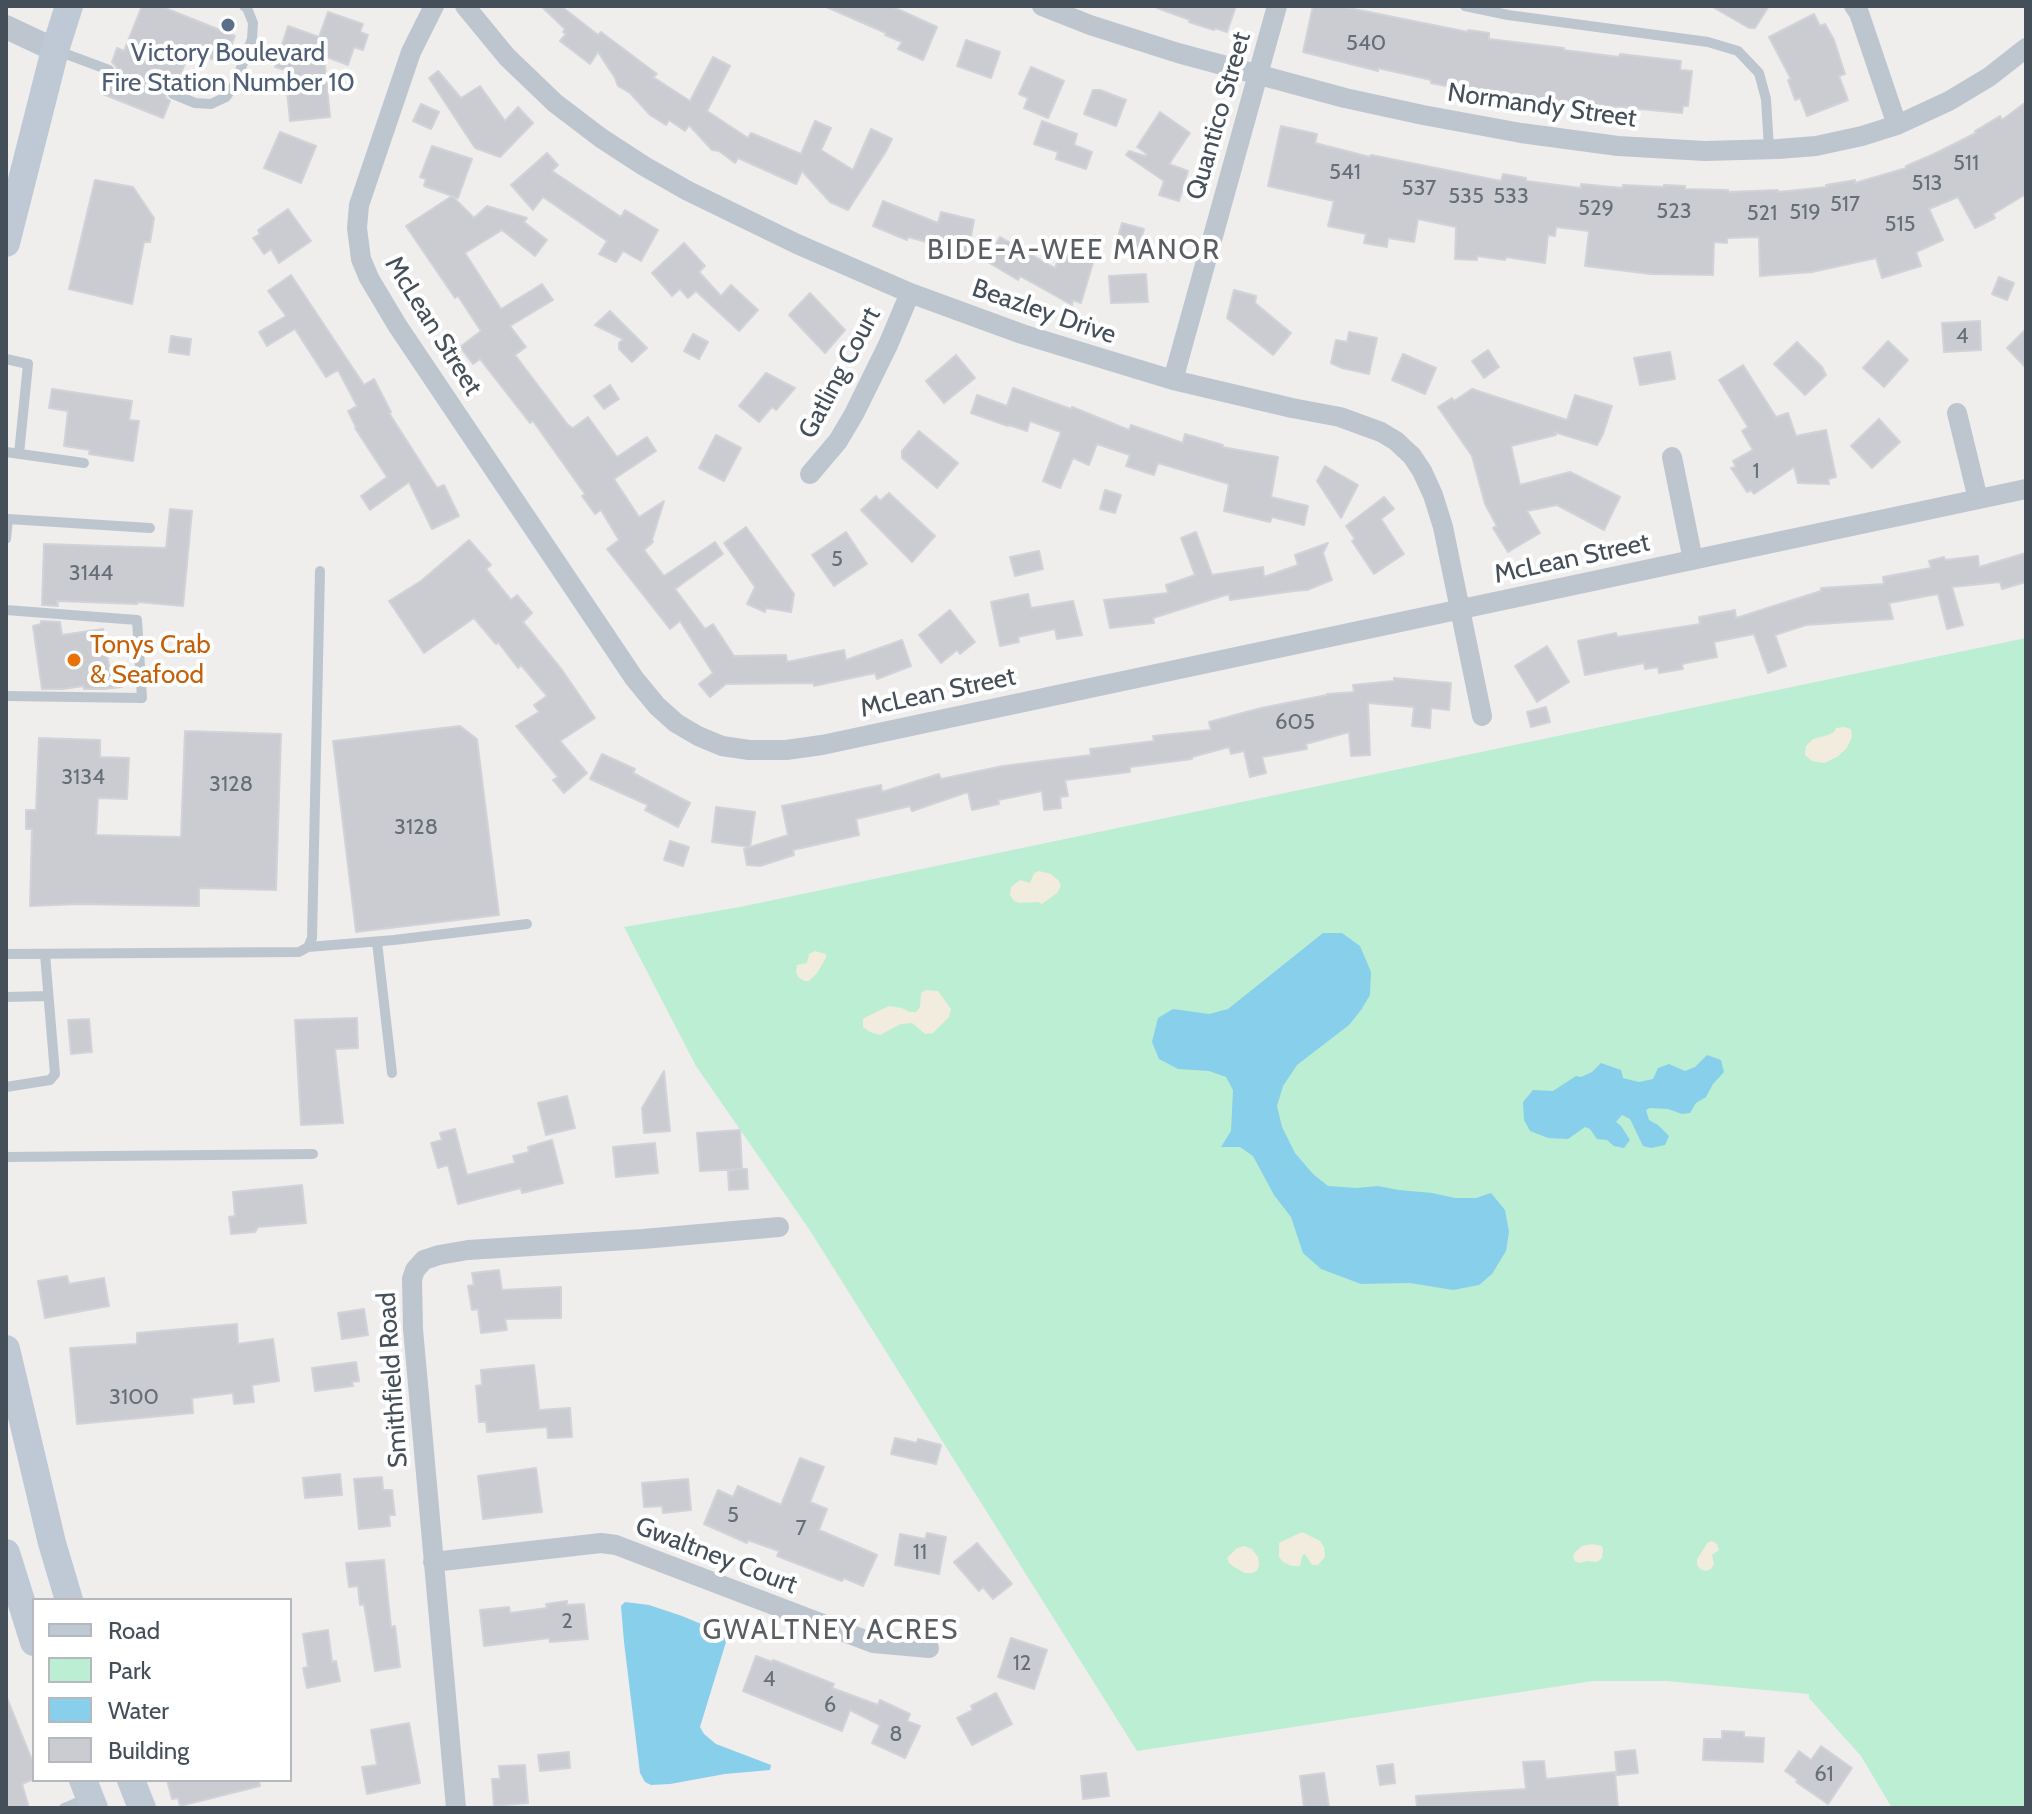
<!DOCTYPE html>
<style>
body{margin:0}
#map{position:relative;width:2032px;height:1814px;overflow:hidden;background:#f0eded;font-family:Cabin,sans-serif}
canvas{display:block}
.frame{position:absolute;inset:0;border:8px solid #454f5a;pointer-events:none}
.legend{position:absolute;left:32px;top:1598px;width:260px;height:184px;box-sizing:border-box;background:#fff;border:2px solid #b5b9bd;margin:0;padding:10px 14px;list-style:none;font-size:24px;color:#454f5a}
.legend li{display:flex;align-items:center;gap:16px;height:40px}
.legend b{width:40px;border:2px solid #b5b9bd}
</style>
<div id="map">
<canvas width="2032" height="1814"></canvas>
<div class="frame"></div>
<ul class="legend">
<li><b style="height:10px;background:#bfc9d6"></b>Road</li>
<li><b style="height:22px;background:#bbeed2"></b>Park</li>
<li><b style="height:22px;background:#88cfeb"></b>Water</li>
<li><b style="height:22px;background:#caccd2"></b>Building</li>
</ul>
</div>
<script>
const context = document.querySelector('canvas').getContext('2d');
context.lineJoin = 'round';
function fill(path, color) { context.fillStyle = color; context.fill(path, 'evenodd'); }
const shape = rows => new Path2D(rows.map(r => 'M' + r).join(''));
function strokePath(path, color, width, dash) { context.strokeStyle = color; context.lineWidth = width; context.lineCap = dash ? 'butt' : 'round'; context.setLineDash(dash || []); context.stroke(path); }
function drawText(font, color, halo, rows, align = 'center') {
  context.font = font + ' Cabin,sans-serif'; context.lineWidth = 8; context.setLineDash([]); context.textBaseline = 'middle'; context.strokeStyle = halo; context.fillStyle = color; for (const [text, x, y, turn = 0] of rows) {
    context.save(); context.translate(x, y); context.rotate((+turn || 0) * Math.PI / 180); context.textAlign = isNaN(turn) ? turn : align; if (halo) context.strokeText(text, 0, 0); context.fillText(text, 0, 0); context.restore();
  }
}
fill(shape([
 [2026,638,2026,1808,1892,1808,1861,1756,1809,1698,1809,1694,1666,1681,1593,1681,1137,1751,809,1229,696,1066,624,927,740,907]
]), '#bbeed2');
fill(shape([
 [1844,727,1851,729,1852,737,1847,748,1837,757,1824,763,1812,761,1805,755,1806,746,1813,739,1828,735,1834,732,1836,728],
 [1039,871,1051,874,1059,881,1061,886,1057,893,1042,904,1038,902,1019,903,1014,901,1010,895,1011,887,1020,880,1030,883,1034,873],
 [815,951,826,954,826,958,817,973,809,981,804,981,798,977,796,971,797,965,807,963,809,954],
 [926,990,938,991,951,1009,949,1017,933,1033,925,1034,912,1023,901,1024,880,1035,870,1032,863,1027,863,1019,866,1017,889,1006,902,1008,910,1012,916,1012,920,1007,921,993],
 [1302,1532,1320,1541,1324,1547,1325,1557,1318,1565,1312,1565,1305,1554,1302,1556,1300,1566,1292,1566,1283,1562,1279,1557,1279,1543],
 [1712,1541,1717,1544,1719,1550,1712,1555,1714,1564,1711,1569,1706,1571,1700,1569,1697,1565,1697,1559,1708,1542],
 [1592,1544,1602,1546,1603,1550,1602,1558,1597,1562,1588,1561,1578,1563,1575,1561,1573,1557,1575,1552,1582,1546],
 [1244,1546,1252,1549,1258,1557,1259,1565,1257,1571,1252,1573,1245,1573,1234,1567,1229,1563,1227,1558,1237,1548]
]), '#f1ecdd');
fill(shape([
 [1323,933,1342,933,1360,946,1371,972,1370,995,1361,1010,1349,1025,1297,1065,1283,1086,1277,1106,1282,1127,1295,1153,1313,1174,1328,1186,1357,1188,1378,1186,1399,1190,1432,1193,1455,1198,1476,1198,1491,1193,1505,1210,1509,1232,1506,1251,1492,1274,1479,1285,1453,1290,1410,1283,1361,1284,1321,1269,1303,1253,1291,1217,1274,1195,1253,1156,1240,1147,1221,1147,1231,1131,1233,1090,1226,1077,1209,1071,1178,1069,1159,1059,1152,1042,1158,1018,1173,1009,1209,1014,1228,1009],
 [1707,1055,1721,1060,1724,1072,1713,1084,1706,1097,1696,1103,1690,1113,1682,1114,1668,1109,1650,1108,1646,1110,1649,1120,1658,1125,1669,1136,1665,1145,1651,1148,1643,1146,1630,1119,1622,1115,1616,1122,1621,1126,1630,1140,1624,1148,1614,1146,1607,1140,1597,1139,1590,1129,1585,1127,1568,1139,1548,1138,1530,1131,1524,1120,1523,1102,1533,1090,1553,1091,1576,1076,1581,1077,1592,1072,1601,1063,1621,1070,1623,1078,1639,1082,1653,1079,1658,1068,1669,1064,1685,1071,1695,1067],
 [625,1602,649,1605,682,1616,723,1633,726,1637,726,1642,700,1727,704,1734,716,1744,771,1765,770,1770,725,1774,670,1784,651,1785,645,1782,640,1773,624,1642,621,1606]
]), '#88cfeb');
const building = shape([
 [142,6,160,6,235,36,224,64,190,50,176,87,169,87,165,92,166,98,170,101,163,118,100,93,106,77,111,78,116,73,117,68,112,62,117,48,124,51,142,6],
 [541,6,561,6,598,35,601,32,657,74,653,77,690,101,713,57,730,66,707,111,748,138,751,133,801,154,815,121,831,128,821,150,853,170,871,129,892,139,885,153,848,210,830,202,802,171,796,184,738,158,735,163,719,151,712,150,689,125,685,131,669,120,666,125,650,115,630,93,618,86,615,78,598,52,590,64,560,41,566,34,563,32,565,29,541,6],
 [824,6,891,6,937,27,923,60,898,49,902,42,885,35,886,33,824,6],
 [1158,6,1236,6,1227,32,1215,28,1214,30,1189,22,1190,20,1157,8,1158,6],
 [1313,6,1339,6,1468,32,1468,30,1489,33,1489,39,1564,48,1564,50,1619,57,1620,54,1681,61,1680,70,1692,71,1688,106,1683,106,1682,113,1564,102,1487,90,1487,92,1446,86,1431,83,1431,80,1378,68,1378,71,1303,52,1313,6],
 [1711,6,1769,6,1755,28,1749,28,1711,6],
 [328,12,363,24,360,32,368,35,363,50,354,47,348,65,324,56,330,117,290,121,285,70,275,67,288,26,319,37,328,12],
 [1814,14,1820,26,1825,24,1834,40,1845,74,1839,76,1848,100,1807,116,1800,98,1795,100,1788,80,1791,79,1769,37,1814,14],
 [966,40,1000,52,991,78,957,66,966,40],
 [1031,67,1064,81,1048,118,1024,108,1028,98,1019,94,1031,67],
 [438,71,461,98,480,86,505,121,518,107,533,123,500,157,475,148,429,78,438,71],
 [1093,90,1100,90,1126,100,1116,126,1084,114,1093,90],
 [2026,102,2026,194,1993,214,1995,218,1975,228,1958,197,1929,209,1943,240,1916,252,1921,266,1882,278,1876,258,1812,272,1760,276,1759,237,1727,238,1727,243,1714,242,1713,275,1651,274,1585,266,1589,231,1556,227,1555,236,1548,235,1545,263,1506,257,1505,260,1477,256,1477,260,1455,259,1456,227,1418,219,1414,242,1388,238,1387,247,1364,243,1366,234,1328,226,1334,201,1268,186,1281,126,1317,134,1315,143,1370,157,1371,155,1501,181,1503,174,1526,178,1526,181,1581,188,1581,184,1623,188,1623,185,1664,187,1664,185,1685,186,1685,189,1728,190,1728,192,1778,190,1778,192,1827,187,1826,185,1855,180,1855,183,1906,168,1906,166,1934,154,1976,133,1975,131,2000,116,2002,120,2026,102],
 [421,104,439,112,431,129,413,121,421,104],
 [1160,112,1190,133,1169,164,1188,171,1179,201,1159,195,1164,181,1126,155,1129,151,1145,156,1147,154,1137,147,1160,112],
 [1042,121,1077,134,1074,145,1092,152,1086,169,1056,159,1058,152,1034,144,1042,121],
 [280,132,316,146,301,183,264,168,280,132],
 [432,146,472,159,458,198,424,186,426,179,420,177,432,146],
 [547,153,558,165,552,171,621,217,625,210,658,230,641,261,623,251,616,262,599,254,607,241,543,197,533,210,511,185,547,153],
 [95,180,133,187,154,218,150,242,144,242,132,304,69,289,95,180],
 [452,196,474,218,487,206,527,218,524,222,547,240,535,256,502,230,465,253,501,309,542,284,553,300,510,326,526,347,515,355,568,425,573,428,588,417,617,457,647,437,656,451,614,479,639,517,664,501,652,540,653,542,644,550,664,576,715,542,723,554,675,589,705,629,713,624,734,656,786,655,787,662,844,650,846,660,902,640,911,666,877,679,875,673,814,686,814,683,726,684,710,697,699,684,713,673,680,621,670,629,607,549,619,540,601,510,595,514,582,496,585,494,533,421,530,423,480,359,473,364,460,347,481,331,458,296,455,298,406,226,452,196],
 [883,201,938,223,941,212,974,220,968,253,908,237,907,240,873,226,883,201],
 [288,209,311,241,279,263,271,249,264,254,253,238,260,234,258,230,288,209],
 [1122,223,1144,229,1138,250,1116,244,1122,223],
 [1000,237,1055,268,1065,241,1097,249,1081,303,1073,300,1072,305,1020,276,1018,280,986,261,1000,237],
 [684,243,705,266,699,272,721,296,731,285,758,310,739,331,696,291,688,298,680,289,672,296,652,273,684,243],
 [1146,274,1148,302,1111,303,1109,276,1146,274],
 [291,275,364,385,374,379,391,412,389,413,437,488,444,485,459,516,432,529,409,482,370,510,361,496,387,477,355,428,356,427,348,411,357,406,338,370,326,377,295,329,267,346,259,332,286,316,268,291,291,275],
 [1999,277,2014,283,2007,300,1992,294,1999,277],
 [1234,290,1256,296,1255,303,1291,333,1273,355,1227,318,1234,290],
 [810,293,845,330,825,353,789,315,810,293],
 [610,311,647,348,632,362,619,349,619,343,623,339,595,325,610,311],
 [1980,321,1981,350,1944,352,1942,323,1980,321],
 [2026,329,2026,368,2007,348,2026,329],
 [1349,332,1377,338,1369,374,1342,368,1331,363,1336,340,1347,342,1349,332],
 [693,334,708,342,699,359,684,351,693,334],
 [171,336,191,339,189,355,169,352,171,336],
 [1888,341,1908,360,1884,387,1863,368,1888,341],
 [1797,342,1822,367,1826,375,1805,395,1774,364,1797,342],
 [1488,350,1499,367,1484,378,1472,361,1488,350],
 [1670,352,1675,379,1640,385,1634,358,1670,352],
 [1403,354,1436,368,1425,394,1392,380,1403,354],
 [956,355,975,378,944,403,926,381,956,355],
 [1743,365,1776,417,1788,413,1796,436,1826,430,1836,477,1828,479,1829,484,1798,483,1794,467,1754,494,1751,490,1747,492,1731,468,1736,467,1733,461,1753,450,1742,431,1748,427,1719,380,1743,365],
 [766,373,795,388,776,410,772,407,759,422,739,406,766,373],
 [610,385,619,399,604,409,594,396,610,385],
 [1013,388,1071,409,1072,407,1129,430,1131,425,1183,443,1185,434,1223,445,1222,447,1278,457,1271,497,1308,506,1304,525,1272,517,1270,522,1224,511,1229,484,1158,463,1154,475,1126,466,1130,455,1097,444,1089,465,1073,458,1060,488,1043,481,1061,432,1030,421,1027,431,1009,425,1008,426,971,413,977,395,1007,406,1013,388],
 [52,389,132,401,129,420,139,421,133,461,89,454,90,450,64,446,68,411,49,408,52,389],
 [1472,389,1567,420,1575,395,1612,406,1603,434,1597,445,1554,432,1556,435,1511,446,1520,485,1570,472,1620,497,1604,530,1557,505,1527,511,1540,533,1508,552,1493,528,1497,526,1485,504,1472,456,1438,407,1452,398,1454,401,1472,389],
 [1879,419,1900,442,1872,468,1851,446,1879,419],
 [919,431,958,463,937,488,902,458,902,451,919,431],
 [716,435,741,448,724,481,699,468,716,435],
 [1325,466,1358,485,1341,518,1317,481,1325,466],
 [1105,490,1121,495,1115,513,1100,509,1105,490],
 [889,493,935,536,912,562,861,510,876,496,880,501,889,493],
 [1384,497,1394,509,1381,519,1404,554,1374,574,1352,541,1355,539,1346,526,1384,497],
 [170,509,192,511,183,606,138,602,137,604,57,601,58,606,42,605,44,544,166,548,170,509],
 [746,527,794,594,791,612,766,608,765,612,747,604,755,587,724,543,746,527],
 [846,532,867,564,834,586,812,555,846,532],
 [1196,532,1212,575,1263,567,1264,577,1298,565,1295,555,1328,543,1323,553,1332,580,1307,590,1294,591,1230,600,1229,594,1153,618,1154,623,1110,628,1104,600,1168,593,1166,585,1195,575,1181,538,1196,532],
 [469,540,491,565,486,569,511,600,517,595,532,613,523,622,562,670,595,718,560,741,587,773,564,793,553,780,558,777,516,726,539,712,534,705,547,696,521,665,518,668,498,642,496,644,474,618,424,653,389,601,421,581,469,540],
 [1039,551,1043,569,1015,576,1010,557,1039,551],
 [2026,553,2026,582,2002,589,2000,582,1952,587,1963,625,1947,629,1938,594,1889,603,1893,619,1806,625,1775,635,1786,666,1768,673,1754,634,1714,642,1717,657,1682,664,1683,669,1659,673,1658,667,1645,669,1644,663,1585,675,1578,641,1616,633,1617,637,1700,624,1699,617,1735,610,1736,618,1821,591,1821,588,1884,584,1883,577,1931,568,1929,561,1944,557,1945,560,1978,556,1979,567,2026,553],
 [1028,594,1031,608,1073,601,1082,635,1057,639,1055,629,1018,637,1019,642,1000,646,991,602,1028,594],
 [950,610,975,642,960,654,957,650,941,663,919,635,950,610],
 [41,621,60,622,62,635,103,629,109,666,120,665,122,687,104,689,84,689,83,686,63,689,42,689,33,626,41,624,41,621],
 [1547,646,1569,682,1537,702,1515,666,1547,646],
 [1394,678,1451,683,1449,710,1431,708,1430,728,1412,726,1414,707,1368,703,1370,755,1351,756,1349,732,1306,744,1307,749,1262,757,1266,773,1250,777,1244,751,1231,754,1229,747,1192,757,1192,759,1130,767,1130,772,1065,780,1068,796,1060,797,1061,808,1044,810,1042,791,998,800,999,804,972,810,968,792,912,811,910,806,856,819,859,835,793,850,794,855,760,866,747,865,744,849,788,835,782,806,881,785,882,792,939,774,941,779,1003,766,1091,755,1090,749,1154,741,1153,736,1211,730,1209,722,1261,708,1327,695,1327,694,1354,692,1353,685,1394,681,1394,678],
 [1546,707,1550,722,1531,727,1527,712,1546,707],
 [460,726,477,739,499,915,356,932,333,741,460,726],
 [185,731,281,734,276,890,199,888,199,906,79,904,30,906,32,829,26,829,26,810,36,810,39,738,100,740,100,757,129,758,127,799,98,798,96,835,181,837,185,731],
 [602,754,635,769,633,773,690,803,678,827,645,810,648,805,590,779,602,754],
 [716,807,755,812,750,847,712,842,716,807],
 [670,841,689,847,683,866,664,860,670,841],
 [357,1018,358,1048,335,1049,343,1123,301,1125,295,1020,357,1018],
 [89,1019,92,1052,71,1054,68,1020,89,1019],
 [664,1071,670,1131,644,1133,642,1108,664,1071],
 [567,1096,575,1128,546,1135,538,1103,567,1096],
 [455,1129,467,1175,515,1163,513,1156,529,1152,528,1147,552,1140,563,1183,522,1193,521,1188,458,1204,448,1165,438,1168,431,1143,442,1140,440,1133,455,1129],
 [740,1130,742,1169,747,1169,748,1189,729,1190,728,1171,740,1169,700,1171,697,1133,740,1130],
 [655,1143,658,1173,616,1177,613,1147,655,1143],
 [302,1185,306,1223,258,1227,255,1232,231,1234,229,1217,235,1216,233,1192,302,1185],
 [499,1270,502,1290,561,1287,561,1318,505,1319,507,1330,481,1333,478,1309,472,1310,468,1286,474,1285,472,1273,499,1270],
 [67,1276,69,1284,104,1278,109,1306,45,1318,38,1281,67,1276],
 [364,1309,368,1335,342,1339,338,1313,364,1309],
 [237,1324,238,1344,273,1339,279,1381,252,1385,254,1402,234,1404,233,1393,192,1398,193,1413,77,1424,70,1348,137,1344,137,1333,237,1324],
 [356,1362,359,1381,352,1382,353,1386,315,1391,312,1368,356,1362],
 [534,1365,539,1410,570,1408,572,1437,548,1438,547,1427,487,1432,486,1422,479,1422,476,1386,482,1385,481,1370,534,1365],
 [895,1438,917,1443,918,1439,941,1445,936,1464,891,1454,895,1438],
 [800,1458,824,1467,810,1502,827,1509,819,1530,877,1555,863,1586,844,1578,842,1581,777,1556,779,1551,748,1540,747,1543,704,1524,718,1490,733,1497,738,1486,781,1505,800,1458],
 [536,1468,542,1512,483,1519,478,1476,536,1468],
 [340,1474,342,1495,305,1498,303,1478,340,1474],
 [382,1477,383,1490,392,1490,395,1515,389,1515,390,1526,359,1529,354,1479,382,1477],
 [688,1479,691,1510,663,1513,662,1506,644,1507,642,1483,688,1479],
 [927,1533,946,1537,939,1574,895,1565,900,1534,925,1539,927,1533],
 [977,1543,1012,1584,993,1599,983,1587,979,1591,954,1562,977,1543],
 [384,1560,391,1627,395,1626,400,1667,375,1671,364,1604,360,1605,358,1586,349,1587,346,1563,384,1560],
 [567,1601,567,1605,584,1604,588,1639,550,1642,549,1638,484,1646,480,1610,509,1607,510,1613,547,1608,546,1604,567,1601],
 [328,1630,332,1662,336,1661,340,1681,307,1688,303,1668,308,1667,303,1634,328,1630],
 [1011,1638,1047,1650,1034,1689,998,1677,1011,1638],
 [756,1656,772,1662,773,1660,834,1684,832,1688,878,1705,880,1700,910,1714,907,1721,920,1726,905,1758,872,1743,880,1725,850,1710,842,1731,743,1691,756,1656],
 [996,1693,1012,1724,972,1745,957,1718,973,1710,971,1706,996,1693],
 [7,1698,34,1765,34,1779,22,1784,29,1808,6,1808,7,1698],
 [409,1723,420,1783,367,1794,362,1767,377,1765,371,1730,409,1723],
 [1722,1731,1744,1732,1744,1737,1764,1738,1763,1762,1703,1760,1704,1739,1722,1739,1722,1731],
 [1821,1746,1852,1768,1828,1804,1796,1782,1798,1780,1785,1771,1799,1751,1811,1760,1821,1746],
 [1635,1750,1638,1773,1617,1775,1615,1752,1635,1750],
 [569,1752,570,1768,540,1771,538,1755,569,1752],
 [1544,1761,1546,1779,1615,1772,1618,1808,1417,1808,1416,1796,1526,1789,1523,1762,1544,1761],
 [1393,1764,1395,1783,1380,1785,1377,1766,1393,1764],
 [525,1765,528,1803,494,1806,492,1779,500,1779,499,1766,525,1765],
 [1106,1773,1109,1796,1083,1799,1081,1776,1106,1773],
 [1324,1773,1329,1808,1304,1808,1300,1776,1324,1773],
 [167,1780,259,1780,260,1786,180,1806,178,1798,172,1799,167,1780]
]);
fill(building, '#caccd2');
strokePath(building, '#d1d3d9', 2);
strokePath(shape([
 [1465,6,1508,15,1708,42,1738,51,1759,73,1766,99,1769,149],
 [58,51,109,70],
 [173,94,195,103,211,104,226,97,235,84,252,39,253,23,247,8,244,6],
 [6,359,28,364,19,454],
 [6,452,84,463],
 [6,539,8,519,150,528],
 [6,610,137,620,142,698,6,696],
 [377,942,392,1073],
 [308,947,394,940,527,924],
 [6,954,299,952,308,947,312,938,320,571],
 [6,997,48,996],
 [6,1087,50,1080,55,1074,45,954],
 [6,1157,313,1154],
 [64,1808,88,1798]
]), '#bdc6cf', 10);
strokePath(shape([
 [434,6,411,52,359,205,357,228,361,259,369,278,397,325,634,678,657,706,676,723,698,736,722,746,749,750,786,750,822,745,2026,489],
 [465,6,507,57,555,103,601,138,644,166,688,191,797,244,910,293,1022,334,1173,380,1292,408,1340,417,1381,432,1396,441,1412,456,1422,471,1433,495,1443,527,1482,716],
 [1042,6,1090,25,1178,53,1345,98,1423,115,1521,133,1618,146,1705,151,1778,149,1816,146,1862,136,1897,125,1949,101,1989,77,2026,48],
 [1854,6,1859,13,1897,125],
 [1173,380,1277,6],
 [1957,413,1978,499],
 [1672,457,1693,560],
 [810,474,838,441,854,414,888,345,910,293],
 [433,1562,601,1543,616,1545,873,1643,929,1648],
 [456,1808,413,1329,412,1279,415,1270,424,1260,439,1255,468,1250,643,1239,779,1227]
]), '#bdc6cf', 20);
strokePath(shape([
 [6,27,55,50]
]), '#bdc6cf', 24);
strokePath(shape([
 [6,243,55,50,69,6],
 [6,1349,52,1543,69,1600],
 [6,1553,34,1642],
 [83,1780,94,1808],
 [131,1780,142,1808]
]), '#bfc9d6', 28);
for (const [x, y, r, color] of [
 [228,25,8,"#5c6f8a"],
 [74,660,8,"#e8710a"]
]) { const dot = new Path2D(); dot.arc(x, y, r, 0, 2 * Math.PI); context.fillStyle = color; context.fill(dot); strokePath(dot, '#fff', 3); }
drawText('22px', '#666e78', null, [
 ["540",1366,44],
 ["511",1966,164],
 ["541",1345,173],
 ["513",1927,184],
 ["537",1419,189],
 ["535",1466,197],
 ["533",1511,197],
 ["517",1845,205],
 ["529",1596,209],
 ["523",1674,212],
 ["519",1805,213],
 ["521",1762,214],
 ["515",1900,225],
 ["4",1962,337],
 ["1",1756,472],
 ["5",837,560],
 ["3144",91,574],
 ["605",1295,723],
 ["3134",83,778],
 ["3128",231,785],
 ["3128",416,828],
 ["3100",134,1398],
 ["5",733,1516],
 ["7",801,1529],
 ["11",920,1553],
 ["2",567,1622],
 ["12",1022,1664],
 ["4",769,1680],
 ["6",830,1706],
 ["8",896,1735],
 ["61",1824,1775]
]);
drawText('26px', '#4e5e75', '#fff', [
 ["Victory Boulevard",228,53],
 ["Fire Station Number 10",228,83]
]);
drawText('26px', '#454f5a', '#fff', [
 ["Normandy Street",1542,106,8],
 ["Quantico Street",1219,116,-74],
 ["Beazley Drive",1044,312,19],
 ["McLean Street",433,326,58],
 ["Gatling Court",840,373,-62],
 ["McLean Street",1572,559,-12],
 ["McLean Street",938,693,-12],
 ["Smithfield Road",393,1380,-94],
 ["Gwaltney Court",716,1556,21]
]);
drawText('26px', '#c56008', '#fff', [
 ["Tonys Crab",90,645],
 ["& Seafood",90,675]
], 'left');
context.letterSpacing = '2px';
drawText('28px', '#5a5d62', '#fff', [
 ["BIDE-A-WEE MANOR",1074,251],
 ["GWALTNEY ACRES",831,1631]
]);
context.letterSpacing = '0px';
</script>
